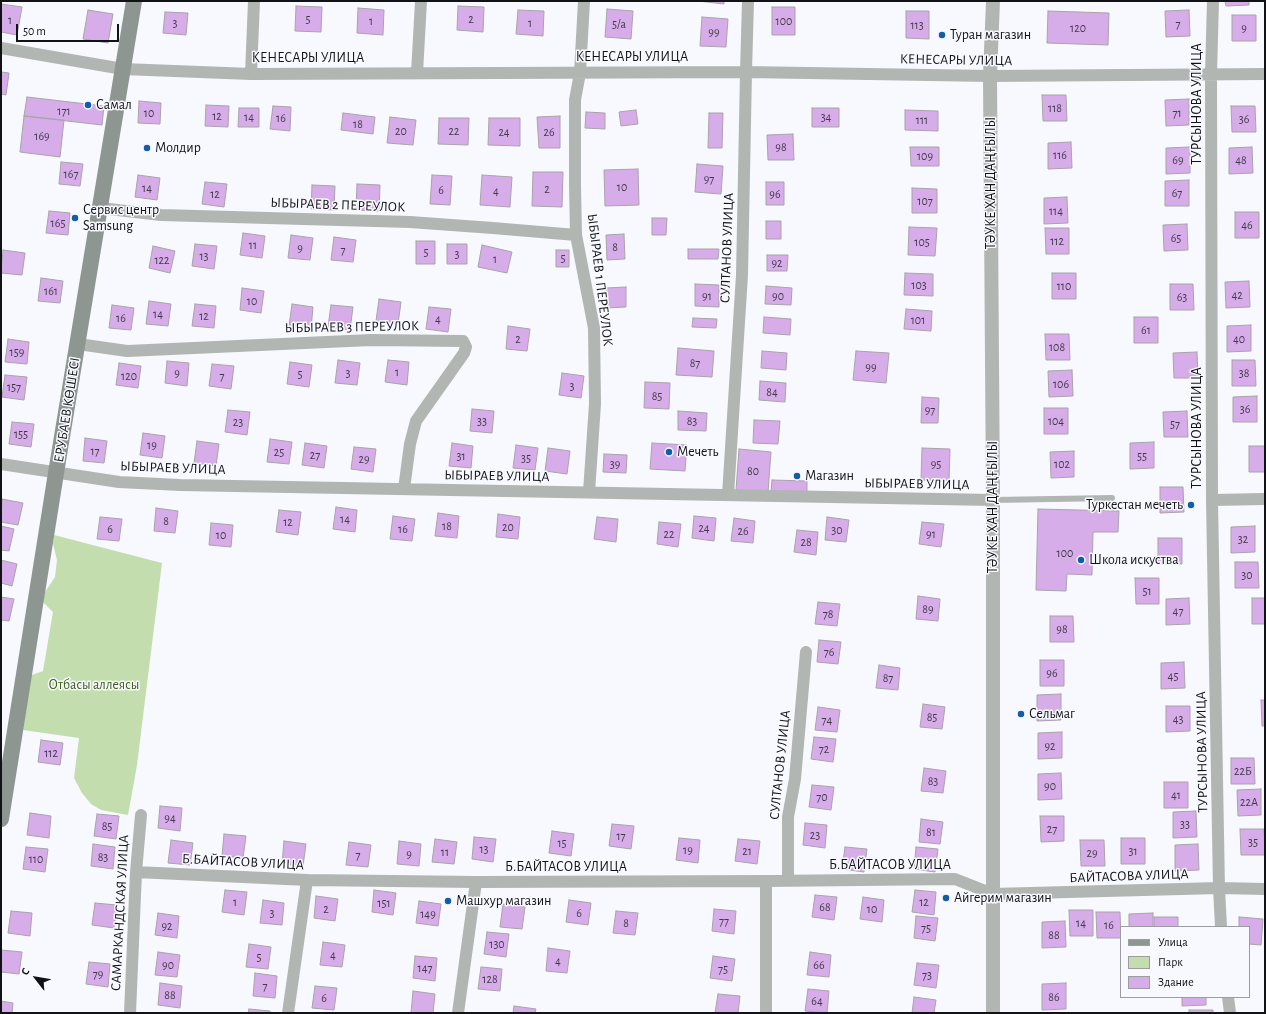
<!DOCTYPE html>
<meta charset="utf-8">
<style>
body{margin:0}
#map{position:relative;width:1266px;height:1014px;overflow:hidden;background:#f7f9fe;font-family:"Alegreya Sans",sans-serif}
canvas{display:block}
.frame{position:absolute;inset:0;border:2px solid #111216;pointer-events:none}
.legend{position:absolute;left:1120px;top:926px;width:130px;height:72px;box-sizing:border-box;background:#f7f9fe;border:1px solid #9b9da1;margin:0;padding:5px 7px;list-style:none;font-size:12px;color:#111216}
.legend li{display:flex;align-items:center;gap:8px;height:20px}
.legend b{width:20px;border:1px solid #9b9da1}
.north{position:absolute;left:16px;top:958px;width:40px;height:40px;-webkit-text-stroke:3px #f7f9fe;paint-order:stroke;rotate:301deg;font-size:11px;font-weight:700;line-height:16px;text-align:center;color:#111216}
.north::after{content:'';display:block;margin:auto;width:14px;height:18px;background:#111216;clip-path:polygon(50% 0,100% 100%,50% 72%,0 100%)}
.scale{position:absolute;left:16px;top:24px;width:103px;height:18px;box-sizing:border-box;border:2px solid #111216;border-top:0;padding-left:5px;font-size:12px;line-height:14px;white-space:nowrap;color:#111216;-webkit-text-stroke:3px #f7f9fe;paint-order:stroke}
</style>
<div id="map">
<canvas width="1266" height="1014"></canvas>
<div class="frame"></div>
<ul class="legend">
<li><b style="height:5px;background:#8e9691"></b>Улица</li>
<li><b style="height:11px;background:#c3ddae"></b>Парк</li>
<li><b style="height:11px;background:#d7ade9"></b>Здание</li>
</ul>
<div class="north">С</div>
<div class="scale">50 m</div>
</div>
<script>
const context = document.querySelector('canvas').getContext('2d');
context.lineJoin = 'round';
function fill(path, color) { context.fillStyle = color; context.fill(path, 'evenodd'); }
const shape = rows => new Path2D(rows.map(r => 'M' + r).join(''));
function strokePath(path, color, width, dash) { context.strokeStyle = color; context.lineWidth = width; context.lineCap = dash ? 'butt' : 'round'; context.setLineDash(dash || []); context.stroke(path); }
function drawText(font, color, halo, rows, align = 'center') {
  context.font = font + ' "Alegreya Sans",sans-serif'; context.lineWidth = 3; context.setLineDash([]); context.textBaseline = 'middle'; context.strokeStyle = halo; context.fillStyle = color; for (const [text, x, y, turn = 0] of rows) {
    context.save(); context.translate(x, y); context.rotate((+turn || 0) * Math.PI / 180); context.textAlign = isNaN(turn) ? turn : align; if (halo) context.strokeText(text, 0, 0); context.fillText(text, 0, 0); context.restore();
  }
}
fill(shape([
 [54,535,162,563,137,765,128,815,101,810,91,804,82,793,74,778,79,738,23,730,29,676,43,671,53,612,43,602,45,592,55,577,57,560,53,544]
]), '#c3ddae');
const building = shape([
 [698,1,724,1,724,4,698,1],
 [1225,1,1249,1,1249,5,1226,6,1225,1],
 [1,4,22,7,17,35,1,32,1,4],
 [296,6,322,7,321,32,295,31,296,6],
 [458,6,484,7,483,32,457,30,458,6],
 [772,7,795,7,795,35,772,35,772,7],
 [358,8,384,10,383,35,357,33,358,8],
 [607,9,633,11,631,39,605,37,607,9],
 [88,10,113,14,108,43,83,39,88,10],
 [518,10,544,11,543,36,516,34,518,10],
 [1189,10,1190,36,1166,37,1165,11,1189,10],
 [906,11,929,11,929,39,906,38,906,11],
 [1048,11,1109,13,1108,45,1047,43,1048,11],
 [165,12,188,13,186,35,163,33,165,12],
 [1232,15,1256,15,1256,41,1232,41,1232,15],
 [702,17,728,19,726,47,700,46,702,17],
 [1,72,9,73,6,95,1,94,1,72],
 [1042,95,1066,95,1067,121,1043,121,1042,95],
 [27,97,104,106,102,125,24,116,27,97],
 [1189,99,1189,125,1166,126,1165,100,1189,99],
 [139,101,161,103,160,124,138,123,139,101],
 [206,105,229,106,228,127,205,126,206,105],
 [273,106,291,107,290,131,270,129,273,106],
 [1231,106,1255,106,1256,132,1232,132,1231,106],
 [239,108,259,108,259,127,238,127,239,108],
 [812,108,839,108,839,127,812,127,812,108],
 [636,110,638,124,621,126,619,112,636,110],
 [905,110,938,111,938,131,905,130,905,110],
 [586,112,605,113,605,129,585,128,586,112],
 [343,113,375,117,373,134,341,130,343,113],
 [709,113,723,113,722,148,708,148,709,113],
 [24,116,64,120,60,157,20,152,24,116],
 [560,116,560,148,539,148,537,117,560,116],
 [390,117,416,120,413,145,387,143,390,117],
 [439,118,469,118,468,145,438,144,439,118],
 [489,118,520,118,520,146,488,145,489,118],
 [793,134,794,160,768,160,767,135,793,134],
 [1071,142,1072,168,1048,169,1048,143,1071,142],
 [910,147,939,147,939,166,911,166,910,147],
 [1190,147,1190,173,1166,174,1166,148,1190,147],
 [1252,147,1253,173,1229,174,1229,148,1252,147],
 [61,162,83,164,80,186,59,184,61,162],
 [697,164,723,166,721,194,695,192,697,164],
 [638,169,639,205,605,206,604,170,638,169],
 [533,172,563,172,562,207,532,206,533,172],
 [138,175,160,178,157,200,135,197,138,175],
 [432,175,452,176,450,205,430,204,432,175],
 [482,175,512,177,510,207,480,205,482,175],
 [1189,180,1189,206,1165,206,1165,181,1189,180],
 [205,182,227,184,224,207,202,204,205,182],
 [766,182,784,182,784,205,766,205,766,182],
 [357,184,380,185,379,211,356,210,357,184],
 [312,185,335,186,334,210,311,209,312,185],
 [912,188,937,189,937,213,912,213,912,188],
 [1067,197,1068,223,1044,224,1044,198,1067,197],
 [49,211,70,213,68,235,46,233,49,211],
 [1235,212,1259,212,1259,238,1235,238,1235,212],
 [652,218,667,218,666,235,652,235,652,218],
 [766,221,781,221,781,239,766,239,766,221],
 [1187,224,1188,250,1164,251,1163,225,1187,224],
 [909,227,937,228,935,256,908,255,909,227],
 [1045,228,1069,228,1069,254,1046,254,1045,228],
 [243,233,265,236,262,258,240,255,243,233],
 [624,234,625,259,607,260,606,235,624,234],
 [291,235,313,238,310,260,288,258,291,235],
 [334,237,356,240,353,262,331,260,334,237],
 [416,241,435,241,435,264,416,264,416,241],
 [195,244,217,246,214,269,192,266,195,244],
 [447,244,467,244,467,264,447,264,447,244],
 [482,245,512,252,507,273,478,267,482,245],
 [153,246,175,251,170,273,149,268,153,246],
 [688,249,719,249,718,259,688,259,688,249],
 [3,250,25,253,22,275,1,273,3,250],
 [556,250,569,250,569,267,556,267,556,250],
 [767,255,788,255,787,271,767,271,767,255],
 [905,273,933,274,933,296,904,295,905,273],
 [1052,273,1076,273,1076,299,1052,299,1052,273],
 [41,278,63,281,60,303,38,301,41,278],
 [1249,281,1250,307,1226,308,1225,282,1249,281],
 [695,284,719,285,719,307,695,306,695,284],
 [1170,284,1193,284,1194,310,1170,310,1170,284],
 [766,286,792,288,791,305,765,304,766,286],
 [626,287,626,307,607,308,606,288,626,287],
 [242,288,264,291,261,313,240,310,242,288],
 [379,299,401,302,398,324,376,321,379,299],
 [149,301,171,304,168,326,146,324,149,301],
 [195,304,216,306,214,328,192,326,195,304],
 [292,304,313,307,311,329,289,326,292,304],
 [112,305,134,308,131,330,109,328,112,305],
 [331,305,353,307,350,330,328,327,331,305],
 [429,307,451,309,448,332,426,329,429,307],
 [906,309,932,311,931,331,904,329,906,309],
 [764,317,791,319,790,335,763,333,764,317],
 [1134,317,1158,317,1158,343,1134,343,1134,317],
 [693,318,717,319,716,328,692,327,693,318],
 [1251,325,1251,351,1227,352,1227,326,1251,325],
 [508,326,530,329,527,351,506,349,508,326],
 [1045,334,1069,334,1070,360,1046,360,1045,334],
 [8,339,29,342,27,364,5,362,8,339],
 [678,348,714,351,712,377,676,375,678,348],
 [762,351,787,353,786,370,761,368,762,351],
 [856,351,889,353,886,383,853,380,856,351],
 [1197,352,1198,378,1174,378,1173,353,1197,352],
 [338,360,360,363,357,385,335,383,338,360],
 [388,360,409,362,407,385,385,382,388,360],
 [1232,360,1255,360,1256,386,1232,386,1232,360],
 [167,361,189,363,187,386,165,383,167,361],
 [290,362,312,365,309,387,287,384,290,362],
 [119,363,141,366,138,388,116,385,119,363],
 [212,364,234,366,231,389,209,386,212,364],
 [1072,370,1073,396,1049,397,1048,371,1072,370],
 [562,373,584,376,581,398,559,395,562,373],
 [5,375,27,377,24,400,2,397,5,375],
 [760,381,786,383,785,402,759,400,760,381],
 [645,382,670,383,669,409,644,408,645,382],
 [1257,396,1257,422,1233,422,1233,397,1257,396],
 [922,397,939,398,938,423,921,423,922,397],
 [1044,408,1068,408,1068,434,1044,434,1044,408],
 [472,409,494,411,492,433,470,431,472,409],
 [228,410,250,412,247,435,225,432,228,410],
 [678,411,707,413,706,431,678,430,678,411],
 [1187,411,1188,437,1164,437,1163,412,1187,411],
 [754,420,780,421,778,444,753,443,754,420],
 [12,422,34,424,31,447,9,444,12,422],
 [143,433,165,436,162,458,140,455,143,433],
 [85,438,107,441,104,463,83,461,85,438],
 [270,439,292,442,289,464,267,462,270,439],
 [197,441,219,444,216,466,194,463,197,441],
 [1154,442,1154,468,1130,469,1130,443,1154,442],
 [305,443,327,446,324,468,302,465,305,443],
 [452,443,473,446,471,468,449,466,452,443],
 [652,443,687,445,685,471,650,469,652,443],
 [516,445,538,448,535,470,513,468,516,445],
 [1249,446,1265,446,1265,472,1249,472,1249,446],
 [354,447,376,449,373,472,351,469,354,447],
 [548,448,570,451,567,474,545,471,548,448],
 [922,448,950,449,949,481,921,480,922,448],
 [739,449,771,452,768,492,736,490,739,449],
 [1074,451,1074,477,1051,478,1050,452,1074,451],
 [604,454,627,455,626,473,603,472,604,454],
 [772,480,807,481,807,494,771,493,772,480],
 [1160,487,1183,487,1184,512,1160,513,1160,487],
 [2,499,23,503,18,525,1,522,2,499],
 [336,507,357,510,355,532,333,529,336,507],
 [156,508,178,511,175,533,154,531,156,508],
 [1038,509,1119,511,1118,532,1093,532,1092,575,1067,574,1066,591,1036,590,1038,509],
 [279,510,301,512,298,535,276,532,279,510],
 [438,513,459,516,457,538,435,536,438,513],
 [498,514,520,517,518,539,496,537,498,514],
 [393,516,415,519,412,541,390,539,393,516],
 [694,516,716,518,714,541,692,538,694,516],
 [100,517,122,519,119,541,97,539,100,517],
 [597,517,618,519,616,542,594,539,597,517],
 [827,517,849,520,846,542,825,540,827,517],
 [734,518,755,521,753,543,731,541,734,518],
 [659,522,681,524,678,547,657,544,659,522],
 [922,522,944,524,941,547,919,544,922,522],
 [211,523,233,525,231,547,209,545,211,523],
 [1,526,14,529,9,551,1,550,1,526],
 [1255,526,1255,552,1231,553,1231,527,1255,526],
 [797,530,818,532,816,555,794,552,797,530],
 [1158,538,1182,538,1182,564,1158,564,1158,538],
 [1,560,17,564,12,586,1,583,1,560],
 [1235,562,1258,562,1259,588,1235,588,1235,562],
 [1135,578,1159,578,1159,604,1136,604,1135,578],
 [918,596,940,599,938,621,916,619,918,596],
 [1,597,14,599,9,621,1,620,1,597],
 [1189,598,1190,624,1166,625,1166,599,1189,598],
 [1252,598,1265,598,1265,624,1252,624,1252,598],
 [818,602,840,604,837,626,815,624,818,602],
 [1050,616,1073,616,1074,642,1050,642,1050,616],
 [819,640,841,642,838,664,817,662,819,640],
 [1040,660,1064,660,1064,686,1040,686,1040,660],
 [1184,662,1185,688,1161,689,1161,663,1184,662],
 [879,665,900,668,898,690,876,688,879,665],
 [1061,694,1061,720,1037,721,1037,695,1061,694],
 [1261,700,1265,700,1265,726,1262,726,1261,700],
 [923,704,945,707,942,729,920,727,923,704],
 [1166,706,1190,706,1190,731,1166,732,1166,706],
 [818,707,840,710,837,732,815,730,818,707],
 [1062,732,1062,758,1038,759,1038,733,1062,732],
 [814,737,836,739,833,762,811,759,814,737],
 [41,740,63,743,60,765,38,762,41,740],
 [1231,758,1254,758,1255,784,1231,784,1231,758],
 [924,768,946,771,943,793,921,791,924,768],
 [1061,773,1062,799,1038,800,1038,774,1061,773],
 [1164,782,1188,782,1188,808,1164,808,1164,782],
 [812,785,834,787,831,810,809,807,812,785],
 [1261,789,1261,815,1238,816,1237,790,1261,789],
 [160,806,182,808,180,831,158,828,160,806],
 [1196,811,1197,837,1173,838,1173,812,1196,811],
 [30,813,51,816,49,838,27,835,30,813],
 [97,814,119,816,116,839,94,836,97,814],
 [1040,816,1064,816,1064,841,1041,842,1040,816],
 [921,819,943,822,940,844,919,842,921,819],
 [805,823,827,825,825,848,803,845,805,823],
 [612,824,634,826,631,849,609,846,612,824],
 [1240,829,1264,829,1265,855,1241,855,1240,829],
 [552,831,574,834,571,856,549,853,552,831],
 [224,834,246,836,243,858,222,856,224,834],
 [474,837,496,839,493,862,472,859,474,837],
 [679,838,700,840,698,863,676,860,679,838],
 [1121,838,1145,838,1145,864,1121,864,1121,838],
 [435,839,457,842,454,864,432,862,435,839],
 [738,839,760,841,757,864,735,861,738,839],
 [171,840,193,843,190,865,168,863,171,840],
 [1080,840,1104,840,1105,866,1081,866,1080,840],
 [284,841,306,844,303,866,282,864,284,841],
 [399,841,421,844,419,866,397,864,399,841],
 [349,842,371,845,368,867,346,865,349,842],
 [93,844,115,847,113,869,91,866,93,844],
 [1198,844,1199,870,1175,871,1175,845,1198,844],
 [26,847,48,849,45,872,23,869,26,847],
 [845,847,867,849,864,872,842,869,845,847],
 [916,847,938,849,935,872,914,869,916,847],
 [225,890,247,892,244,915,222,912,225,890],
 [374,890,396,893,393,915,372,912,374,890],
 [915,890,936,892,934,915,912,912,915,890],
 [815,895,837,897,834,920,812,917,815,895],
 [316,896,338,899,335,921,314,918,316,896],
 [863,897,884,900,882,922,860,919,863,897],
 [263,900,284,903,282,925,260,923,263,900],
 [569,900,591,903,588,925,566,922,569,900],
 [419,901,441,904,438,926,416,923,419,901],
 [95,903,117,905,114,928,92,925,95,903],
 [503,904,525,907,522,929,500,927,503,904],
 [714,909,736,911,734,934,712,931,714,909],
 [1069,910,1093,910,1093,936,1070,936,1069,910],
 [11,911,32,913,30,936,8,933,11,911],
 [616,911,638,913,635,935,613,933,616,911],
 [1096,912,1120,912,1121,938,1097,938,1096,912],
 [158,913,179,916,177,938,155,935,158,913],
 [1153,913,1153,927,1129,927,1129,914,1153,913],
 [916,916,938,918,935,941,914,938,916,916],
 [1154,917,1178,917,1178,927,1154,927,1154,917],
 [1239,917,1263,919,1261,945,1249,944,1249,927,1239,927,1239,917],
 [1065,921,1066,947,1042,948,1042,922,1065,921],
 [487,932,509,934,506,957,484,954,487,932],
 [323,942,345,945,342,967,320,965,323,942],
 [249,944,271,947,268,969,246,967,249,944],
 [548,948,570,951,567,973,546,971,548,948],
 [1,950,22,952,19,974,1,972,1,950],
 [158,952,180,955,177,977,155,975,158,952],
 [810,952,831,955,829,977,807,975,810,952],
 [415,956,437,958,435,981,413,978,415,956],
 [713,956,735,959,732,981,710,978,713,956],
 [89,962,110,964,108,987,86,984,89,962],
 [917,963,939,965,936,988,914,985,917,963],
 [481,967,502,969,500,991,478,989,481,967],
 [255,973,277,976,275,998,253,996,255,973],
 [160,983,182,986,180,1008,158,1005,160,983],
 [1066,983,1066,1009,1042,1010,1042,984,1066,983],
 [315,986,337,988,334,1010,312,1008,315,986],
 [808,989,829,991,827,1013,805,1011,808,989],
 [413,991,435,994,433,1013,411,1013,413,991],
 [718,994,740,996,738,1013,715,1013,718,994],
 [914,997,936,1000,934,1013,912,1013,914,997],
 [1182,997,1206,997,1206,1005,1182,1006,1182,997],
 [1,1001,13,1003,12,1013,1,1013,1,1001],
 [514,1006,536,1009,535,1013,513,1013,514,1006],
 [249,1009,270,1011,270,1013,248,1013,249,1009],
 [1189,1010,1213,1010,1213,1013,1189,1013,1189,1010]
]);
fill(building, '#d7ade9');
strokePath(building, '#a9a2ac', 1);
strokePath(shape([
 [993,500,1112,498]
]), '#b1b6b3', 6);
strokePath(shape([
 [584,1,580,73,575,100,575,185,576,235,594,328,595,404,589,492],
 [1213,1,1211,74,1212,500,1219,888,1221,927],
 [1,48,123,69,251,74,746,72,990,76,1265,74],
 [417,73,421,1],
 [251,74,254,1],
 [100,208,161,215,410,222,493,228,576,235],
 [78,344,127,351,371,340,463,341,466,347,464,353,416,421,410,444,404,489],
 [1,464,119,482,180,485,993,500],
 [728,495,742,275,746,72,748,1],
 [1212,500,1265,499],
 [136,872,307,880,476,882,766,881,955,879,993,894,1219,888,1265,889],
 [766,881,766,1013],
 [788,881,788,817,795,779,806,652],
 [1228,997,1230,1013],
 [130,1013,136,872,141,815],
 [288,1013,307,880],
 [458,1013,476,882]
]), '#b1b6b3', 12);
strokePath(shape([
 [993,1,990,76,993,500,993,1013]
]), '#b1b6b3', 14);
strokePath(shape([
 [1,819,56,473,134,1]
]), '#8e9691', 16);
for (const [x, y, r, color] of [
 [942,35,4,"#135cac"],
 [88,105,4,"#135cac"],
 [147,148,4,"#135cac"],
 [75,218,4,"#135cac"],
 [669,452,4,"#135cac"],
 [797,476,4,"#135cac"],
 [1191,505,4,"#135cac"],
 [1081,560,4,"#135cac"],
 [1021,714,4,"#135cac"],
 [946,898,4,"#135cac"],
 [448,901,4,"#135cac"]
]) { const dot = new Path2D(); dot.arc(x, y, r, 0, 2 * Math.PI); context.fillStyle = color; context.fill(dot); strokePath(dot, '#f7f9fe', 1.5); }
drawText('12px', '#42394b', null, [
 ["5",308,19],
 ["2",471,19],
 ["1",10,20],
 ["1",371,21],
 ["100",784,21],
 ["3",175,23],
 ["1",530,23],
 ["5/а",619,24],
 ["7",1178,24],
 ["113",917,25],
 ["120",1078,28],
 ["9",1244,28],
 ["99",714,32],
 ["118",1055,108],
 ["171",64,111],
 ["10",149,113],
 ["71",1177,113],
 ["12",217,116],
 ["14",249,117],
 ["34",826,117],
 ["16",281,118],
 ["36",1244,119],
 ["111",922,120],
 ["18",358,124],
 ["20",401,131],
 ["22",454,131],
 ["24",504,132],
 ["26",549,132],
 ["169",42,136],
 ["98",781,147],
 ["116",1060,155],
 ["109",925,156],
 ["69",1178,160],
 ["48",1241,160],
 ["167",71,174],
 ["97",709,179],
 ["10",622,187],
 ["14",147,188],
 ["2",547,189],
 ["6",441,190],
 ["4",496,191],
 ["67",1177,193],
 ["12",215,194],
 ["96",775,194],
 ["107",925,201],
 ["114",1056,211],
 ["165",58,223],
 ["46",1247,225],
 ["65",1176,238],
 ["112",1057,241],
 ["105",922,242],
 ["11",253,245],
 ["8",615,247],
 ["9",300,248],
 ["7",343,250],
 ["5",426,252],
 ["3",457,254],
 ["13",204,256],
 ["5",563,258],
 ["1",495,259],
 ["122",162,260],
 ["92",777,263],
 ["103",919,285],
 ["110",1064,286],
 ["161",51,291],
 ["42",1237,295],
 ["91",707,296],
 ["90",778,296],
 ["63",1182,297],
 ["10",252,301],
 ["14",158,314],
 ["12",204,316],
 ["16",121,318],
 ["4",438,319],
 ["101",918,320],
 ["61",1146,330],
 ["2",518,339],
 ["40",1239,339],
 ["108",1057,347],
 ["159",17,352],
 ["87",695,363],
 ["99",871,367],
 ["1",397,372],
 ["9",177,373],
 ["3",348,373],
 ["38",1244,373],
 ["5",300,374],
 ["120",129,376],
 ["7",222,376],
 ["106",1061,384],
 ["3",572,386],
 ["157",14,387],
 ["84",772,392],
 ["85",657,396],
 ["36",1245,409],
 ["97",930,410],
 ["33",482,421],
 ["83",692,421],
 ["104",1056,421],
 ["23",238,422],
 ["57",1175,424],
 ["155",21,434],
 ["19",152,445],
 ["17",95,451],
 ["25",279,452],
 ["27",315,455],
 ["31",461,456],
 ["55",1142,456],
 ["35",526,458],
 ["29",364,459],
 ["39",615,464],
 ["95",936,464],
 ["102",1062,464],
 ["80",753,471],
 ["14",345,519],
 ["8",166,521],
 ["12",288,522],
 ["18",447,526],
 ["20",508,527],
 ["24",704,528],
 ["6",110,529],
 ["16",403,529],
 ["30",837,530],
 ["26",743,531],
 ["22",669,534],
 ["91",931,534],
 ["10",221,535],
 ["32",1243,539],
 ["28",806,542],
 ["100",1065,553],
 ["30",1247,575],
 ["51",1147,591],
 ["89",928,609],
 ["47",1178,611],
 ["78",828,614],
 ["98",1062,629],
 ["76",829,652],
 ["96",1052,673],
 ["45",1173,676],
 ["87",888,678],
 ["85",932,717],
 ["43",1178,719],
 ["74",827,720],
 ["92",1050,746],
 ["72",824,749],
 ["112",51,753],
 ["22Б",1243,771],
 ["83",933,781],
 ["90",1050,786],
 ["41",1176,795],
 ["70",822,797],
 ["22А",1249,802],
 ["94",170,818],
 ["33",1185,824],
 ["85",107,826],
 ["27",1052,829],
 ["81",931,832],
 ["23",815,835],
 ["17",621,836],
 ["35",1253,842],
 ["15",562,843],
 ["13",484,849],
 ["19",688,850],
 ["21",747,851],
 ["31",1133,851],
 ["11",445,852],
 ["29",1092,853],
 ["9",409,854],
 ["7",358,855],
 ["83",103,857],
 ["110",36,859],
 ["1",235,902],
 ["12",924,902],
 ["151",384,903],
 ["68",825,907],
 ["2",326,909],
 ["10",872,909],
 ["3",272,913],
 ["6",579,913],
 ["149",428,914],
 ["77",724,921],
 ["8",626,923],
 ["14",1081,923],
 ["16",1109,925],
 ["92",167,926],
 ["75",926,928],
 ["88",1054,935],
 ["130",497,944],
 ["4",333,955],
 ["5",259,957],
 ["4",558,961],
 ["90",168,965],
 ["66",819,965],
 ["147",425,968],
 ["75",723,969],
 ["79",98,974],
 ["73",927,975],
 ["128",490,979],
 ["7",265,986],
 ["88",170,995],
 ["86",1054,997],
 ["6",324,998],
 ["64",817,1001]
]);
drawText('14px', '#111216', '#f7f9fe', [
 ["Туран магазин",950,35],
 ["Самал",96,105],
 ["Молдир",155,148],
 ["Сервис центр",83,210],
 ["Samsung",83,226],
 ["Мечеть",677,452],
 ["Магазин",805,476],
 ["Туркестан мечеть",1183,505,"right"],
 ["Школа искуства",1089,560],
 ["Сельмаг",1029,714],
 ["Айгерим магазин",954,898],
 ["Машхур магазин",456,901]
], 'left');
drawText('14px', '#111216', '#f7f9fe', [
 ["КЕНЕСАРЫ УЛИЦА",632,57],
 ["КЕНЕСАРЫ УЛИЦА",308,58],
 ["КЕНЕСАРЫ УЛИЦА",956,60,1],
 ["ТУРСЫНОВА УЛИЦА",1197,104,-90],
 ["ТӘУКЕ ХАН ДАҢҒЫЛЫ",991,183,-90],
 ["ЫБЫРАЕВ 2 ПЕРЕУЛОК",338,205,2],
 ["СУЛТАНОВ УЛИЦА",727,248,-88],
 ["ЫБЫРАЕВ 1 ПЕРЕУЛОК",600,280,83],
 ["ЫБЫРАЕВ 3 ПЕРЕУЛОК",352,327,-1],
 ["ЕРУБАЕВ КӨШЕСІ",67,410,-81],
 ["ТУРСЫНОВА УЛИЦА",1197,428,-90],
 ["ЫБЫРАЕВ УЛИЦА",173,468,2],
 ["ЫБЫРАЕВ УЛИЦА",497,476,1],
 ["ЫБЫРАЕВ УЛИЦА",917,484,1],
 ["ТӘУКЕ ХАН ДАҢҒЫЛЫ",993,507,-90],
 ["ТУРСЫНОВА УЛИЦА",1202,752,-91],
 ["СУЛТАНОВ УЛИЦА",780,765,-84],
 ["Б.БАЙТАСОВ УЛИЦА",243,862,3],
 ["Б.БАЙТАСОВ УЛИЦА",890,865],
 ["Б.БАЙТАСОВ УЛИЦА",566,867],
 ["БАЙТАСОВА УЛИЦА",1129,876,-2],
 ["САМАРКАНДСКАЯ УЛИЦА",120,913,-87]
]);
drawText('14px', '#3f5e1d', '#f7f9fe', [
 ["Отбасы аллеясы",94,685]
]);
</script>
